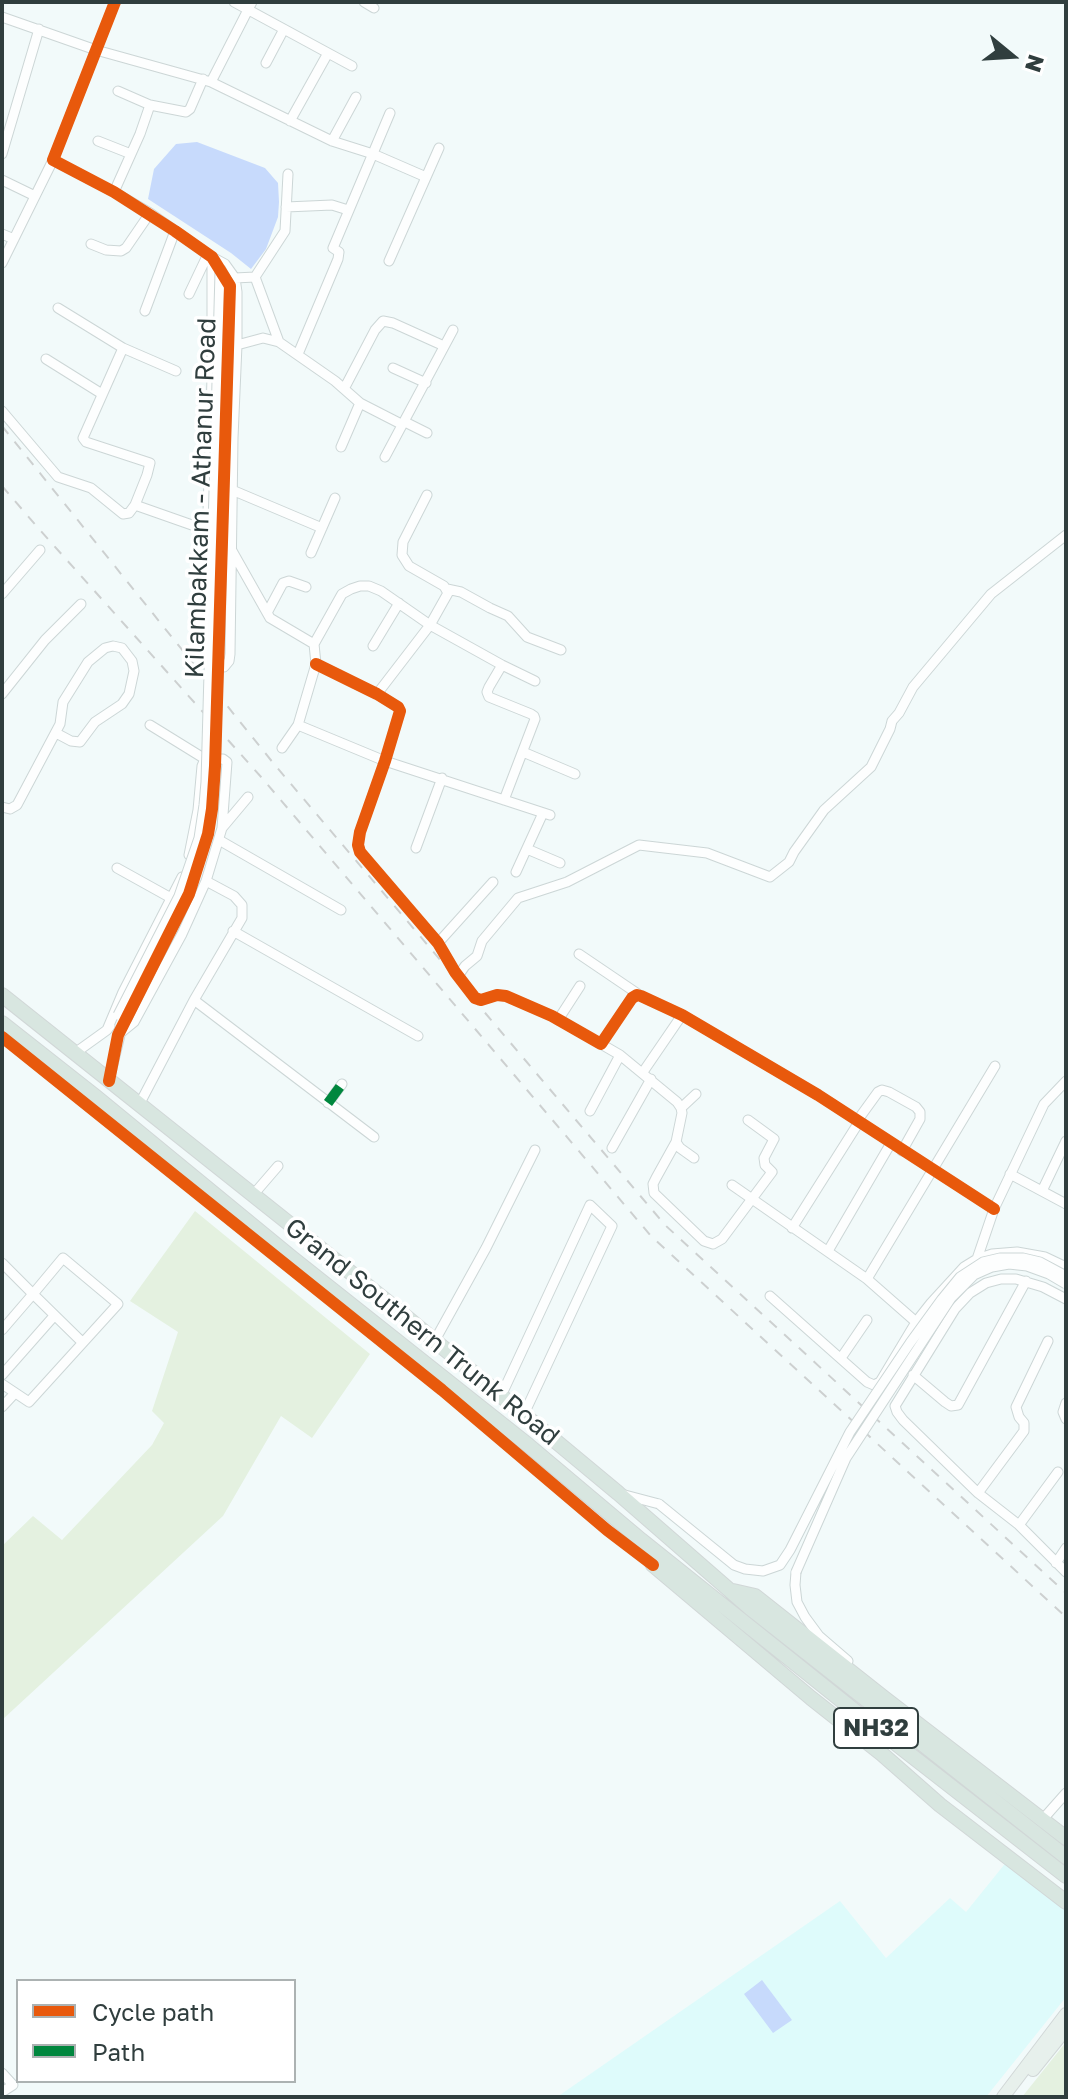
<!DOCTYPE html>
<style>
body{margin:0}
#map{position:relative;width:1068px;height:2099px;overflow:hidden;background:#f2fafa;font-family:"Golos Text",sans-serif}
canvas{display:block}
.frame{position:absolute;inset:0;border:4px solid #303e3e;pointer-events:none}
.legend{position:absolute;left:16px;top:1979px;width:280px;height:104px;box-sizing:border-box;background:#fff;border:2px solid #acb2b2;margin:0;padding:10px 14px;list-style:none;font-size:24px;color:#303e3e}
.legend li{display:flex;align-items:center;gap:16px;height:40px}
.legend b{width:40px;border:2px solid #acb2b2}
.north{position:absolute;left:972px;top:16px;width:80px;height:80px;-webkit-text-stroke:6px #fff;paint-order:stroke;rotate:108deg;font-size:22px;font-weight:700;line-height:32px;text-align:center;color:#303e3e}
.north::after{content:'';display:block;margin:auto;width:28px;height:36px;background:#303e3e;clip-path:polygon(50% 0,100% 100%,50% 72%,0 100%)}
</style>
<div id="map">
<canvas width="1068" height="2099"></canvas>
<div class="frame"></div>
<ul class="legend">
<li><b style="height:10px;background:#e8590c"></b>Cycle path</li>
<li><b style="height:10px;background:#00873e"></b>Path</li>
</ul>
<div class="north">N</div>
</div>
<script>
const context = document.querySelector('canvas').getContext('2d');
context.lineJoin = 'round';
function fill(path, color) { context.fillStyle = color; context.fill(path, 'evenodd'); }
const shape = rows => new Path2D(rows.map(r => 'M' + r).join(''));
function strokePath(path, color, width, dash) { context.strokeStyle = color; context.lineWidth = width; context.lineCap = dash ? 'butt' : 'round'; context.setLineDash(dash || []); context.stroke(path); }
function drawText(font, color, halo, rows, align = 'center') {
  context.font = font + ' "Golos Text",sans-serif'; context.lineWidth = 7; context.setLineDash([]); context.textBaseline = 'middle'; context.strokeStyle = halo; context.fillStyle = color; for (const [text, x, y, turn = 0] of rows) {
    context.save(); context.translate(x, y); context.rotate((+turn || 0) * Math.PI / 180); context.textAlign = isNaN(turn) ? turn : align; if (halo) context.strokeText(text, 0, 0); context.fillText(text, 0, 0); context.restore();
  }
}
fill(shape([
 [1008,1860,1066,1909,1066,1997,986,2097,557,2097,840,1901,886,1958,950,1898,966,1912]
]), '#defbfb');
fill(shape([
 [195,1211,370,1354,312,1438,281,1416,223,1516,2,1720,2,1546,33,1516,62,1540,152,1445,164,1423,152,1411,178,1332,130,1301],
 [1066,2042,1066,2097,1022,2097]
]), '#e4f1e0');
fill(shape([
 [197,142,265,168,278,183,279,202,278,217,266,249,251,269,231,253,148,199,154,169,176,144],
 [762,1980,792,2020,773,2033,744,1994]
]), '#c7dafc');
const minor = shape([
 [115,2,53,160,114,192,150,213,212,257,216,262],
 [234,2,328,53,290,121],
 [252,2,211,82,332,141,373,154,426,177],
 [364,2,374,8],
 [2,17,96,50,211,82],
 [328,53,352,66],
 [266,63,284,29],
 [118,91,150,105,186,112,190,109,203,79],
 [98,141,131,154],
 [332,141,356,97],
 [2,154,39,29],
 [2,180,35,196],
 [114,192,140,134,150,105],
 [286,207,332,205,348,210],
 [2,234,14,239],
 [91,244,106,250,121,251,126,248,150,213],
 [212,257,225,264,235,278,237,292,237,345,233,438,230,654,229,661,224,667,218,667,208,660,206,654,205,612,212,377,212,257],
 [389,261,439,148],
 [2,263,53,160],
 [255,277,279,342],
 [235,278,255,277,285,231,288,174],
 [189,294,208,254],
 [58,308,123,348,176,371],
 [145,311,175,231],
 [237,345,263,338,279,342,335,381,360,403,401,424],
 [123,348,83,438,86,442,150,463,147,475,135,505],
 [298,354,338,259,339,252,333,248,390,113],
 [46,359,102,394],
 [393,368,426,383],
 [344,389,375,330,383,321,393,323,444,346],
 [2,411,58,477,91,488,123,514,129,513,135,505,209,531,231,549,270,618,314,644,316,664,298,725,282,748],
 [405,422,427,433],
 [341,447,360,403],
 [385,457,453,330],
 [232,490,322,528],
 [311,553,335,498],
 [447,589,461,592,490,608,508,616,527,637,561,650],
 [2,594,40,550],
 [267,613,283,583,289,581,306,587],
 [314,644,342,594,351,589,360,586,369,586,381,591,430,625,502,665,535,681],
 [373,646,399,603],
 [316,664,377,694,398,707,400,711,385,761,360,832,358,845,360,852,438,943,455,972,475,998,481,1000,497,995,506,996,552,1016,601,1044,632,998,637,995,641,996,682,1015,818,1095,994,1209],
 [502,665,489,687,487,692,489,697,531,714,534,716,535,719,504,800],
 [2,694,45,640,81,604],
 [377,694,430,625,448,593,444,586,409,566,402,555,403,542,427,495],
 [150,725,205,759],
 [298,725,385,761,550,815],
 [523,752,575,774],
 [2,807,10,809,17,805,60,724,63,702,88,662,105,648,113,646,122,648,132,661,134,671,129,694,122,704,95,722,80,742,71,741,56,733],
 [222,828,248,797],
 [219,840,341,910],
 [416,848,442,778],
 [527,849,560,863],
 [117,868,171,898],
 [516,872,543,813],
 [233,931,418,1036],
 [438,943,493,882],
 [579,954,641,996],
 [458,976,465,966,477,956,482,941,518,898,567,882,639,845,707,853,770,877,789,862,794,852,824,810,871,767,890,729,892,721,899,713,913,687,991,594,1066,535],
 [194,1000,374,1137],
 [558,1020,580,986],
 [107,1030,123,992,182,877],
 [118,1035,134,1022,182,934,206,881,222,828,227,762,223,759,205,759,202,766,198,810,189,855],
 [2,1037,442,1390,607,1530,650,1563],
 [601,1044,620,1055,677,1102,681,1108,682,1113,676,1142,680,1148,694,1158],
 [75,1053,107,1030,110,1026],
 [643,1072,682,1015],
 [109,1081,121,1031],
 [328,1103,342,1084],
 [139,1105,194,1000,242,918,242,905,234,896,206,881],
 [681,1108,696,1094],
 [590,1111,620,1055],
 [857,1121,878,1092,882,1090,889,1092,916,1107,920,1112,920,1119,902,1151],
 [676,1142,656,1178,653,1184,654,1193,704,1241,713,1244,722,1239,772,1172,765,1165,764,1158,774,1139,748,1120],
 [612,1148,651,1079],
 [1010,1174,1066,1204],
 [732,1185,867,1279,916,1322],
 [1042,1191,1066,1141],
 [253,1195,278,1166],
 [792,1228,859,1122],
 [828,1251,891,1143],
 [977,1259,994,1209,1044,1104,1066,1081],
 [2,1263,33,1294,2,1330],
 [867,1279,995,1066],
 [770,1296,867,1382,874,1385,880,1382,916,1322,931,1303,964,1267,977,1259,992,1254,1017,1252,1045,1257,1066,1267],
 [1066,1299,1043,1287,1016,1279,1001,1279,986,1283,970,1293,955,1309,895,1406,897,1412,903,1420,978,1493,1019,1525,1066,1572],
 [434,1342,486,1248,535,1150],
 [841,1358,867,1320],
 [2,1375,54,1316],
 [913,1375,945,1402,951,1406,958,1405,1026,1281],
 [2,1384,29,1402,118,1304,63,1258,33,1294,82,1342],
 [501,1396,590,1205,612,1226,524,1414],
 [1066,1403,1063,1412,1066,1419],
 [2,1407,15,1393],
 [978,1493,1024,1431,1024,1423,1019,1417,1016,1407,1048,1341],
 [625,1495,659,1504],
 [1019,1525,1058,1472],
 [1056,1563,1066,1548],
 [796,1572,795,1585,797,1602,805,1617,819,1636,848,1661],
 [1043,1819,1066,1793],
 [2,2073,13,2085,2,2092]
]);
const major = shape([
 [1033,2070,1066,2029],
 [1003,2097,1066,2014]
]);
const highway = shape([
 [2,995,399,1311,618,1493,750,1608,1066,1857],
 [2,1023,96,1097,292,1258,528,1445,641,1540,876,1728,1066,1876],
 [643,1544,653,1565,811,1698,882,1754,940,1805,1066,1902],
 [733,1591,755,1596,884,1698,1066,1838]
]);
strokePath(minor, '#ccd6d6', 11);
strokePath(major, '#d1d7d7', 14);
strokePath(highway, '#d1d7d7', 16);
strokePath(minor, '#fdfefe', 9);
strokePath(major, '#e7f0ec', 12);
strokePath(highway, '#d8e6e0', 14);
strokePath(shape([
 [2,426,274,764,665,1225,1066,1593],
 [2,486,39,529,262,778,651,1236,1066,1617]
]), '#cdd0d0', 2, [10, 10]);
const minorBridge = shape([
 [118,1015,179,896,199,838,204,805,206,782,220,272],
 [126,1020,189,894,208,834,212,809,215,766,230,286,220,268],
 [659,1504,734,1565,745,1569,763,1571,780,1565,790,1550,850,1432,910,1343,942,1299,960,1277,983,1262,1000,1258,1023,1258,1040,1262,1066,1276],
 [796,1572,846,1458,951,1298,974,1275,992,1267,1009,1264,1027,1266,1049,1274,1066,1284]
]);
strokePath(minorBridge, '#ccd6d6', 11, []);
strokePath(minorBridge, '#fdfefe', 9);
strokePath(shape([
 [328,1103,342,1084]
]), '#00873e', 10, [20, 10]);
strokePath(shape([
 [316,664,377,694,398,707,400,711,385,761,360,832,358,845,360,852,438,943,455,972,475,998,481,1000,497,995,506,996,552,1016,601,1044,632,998,637,995,641,996,682,1015,818,1095,994,1209],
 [2,1037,442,1390,607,1530,653,1565],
 [109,1081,118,1035,189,894,208,834,212,809,215,766,230,286,212,257,175,231,114,192,53,160,115,2]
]), '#e8590c', 12);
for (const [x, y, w] of [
 [876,1728,84]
]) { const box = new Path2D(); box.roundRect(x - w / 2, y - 20, w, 40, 6); context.fillStyle = '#fff'; context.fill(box); strokePath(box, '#303e3e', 2); }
drawText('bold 24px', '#303e3e', null, [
 ["NH32",876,1728]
]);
drawText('26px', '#303e3e', '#fff', [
 ["Kilambakkam - Athanur Road",201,498,-88],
 ["Grand Southern Trunk Road",422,1332,39]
]);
</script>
